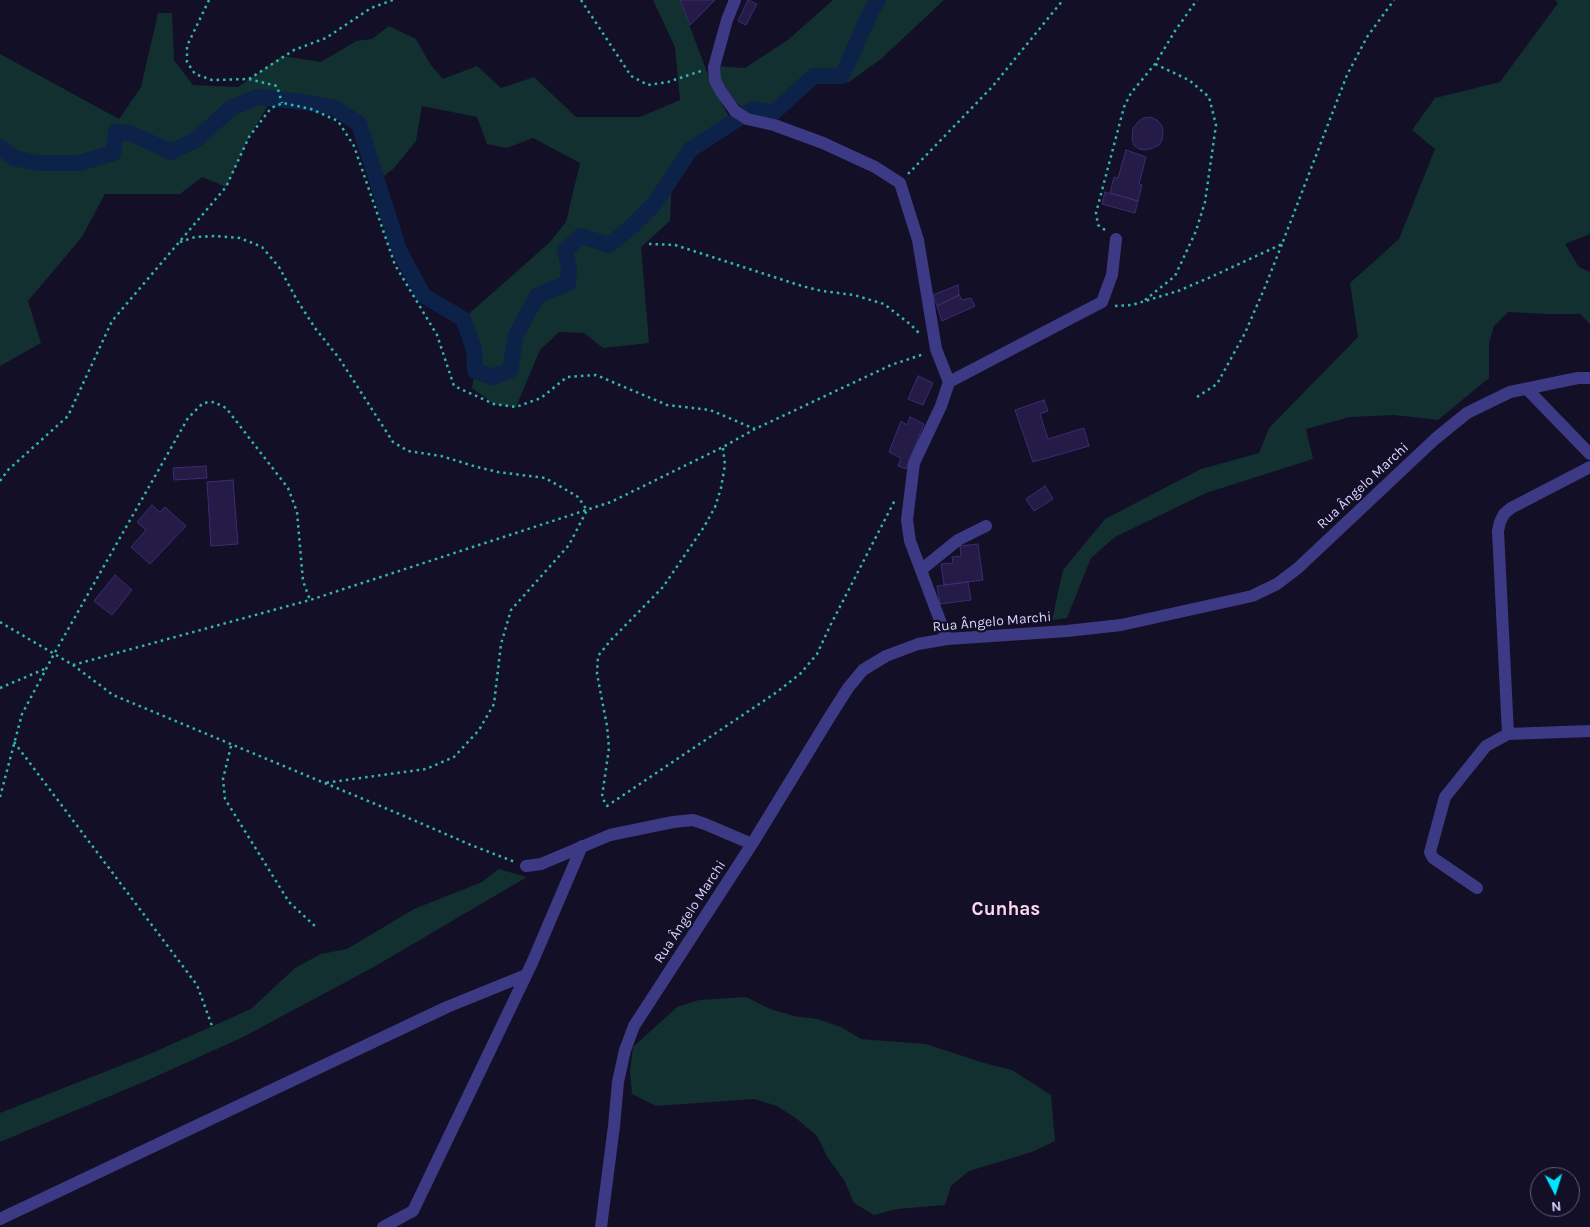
<!DOCTYPE html>
<meta charset="utf-8">
<style>
body{margin:0}
#map{position:relative;width:1590px;height:1227px;overflow:hidden;background:#130f26;font-family:Karla,sans-serif}
canvas{display:block}
.north{position:absolute;left:1530px;top:1167px;width:50px;height:50px;box-sizing:border-box;background:#130f26;border:1px solid #625e7d;border-radius:50%;rotate:175deg;font-size:14px;font-weight:700;line-height:20px;text-align:center;color:#d9d4ff}
.north::after{content:'';display:block;margin:auto;width:18px;height:22px;background:#00e5ff;clip-path:polygon(50% 0,100% 100%,50% 72%,0 100%)}
</style>
<div id="map">
<canvas width="1590" height="1227"></canvas>
<div class="north">N</div>
</div>
<script>
const context = document.querySelector('canvas').getContext('2d');
context.lineJoin = 'round';
function fill(path, color) { context.fillStyle = color; context.fill(path, 'evenodd'); }
const shape = rows => new Path2D(rows.map(r => 'M' + r).join(''));
function strokePath(path, color, width, dash) { context.strokeStyle = color; context.lineWidth = width; context.lineCap = dash ? 'butt' : 'round'; context.setLineDash(dash || []); context.stroke(path); }
function drawText(font, color, halo, rows, align = 'center') {
  context.font = font + ' Karla,sans-serif'; context.lineWidth = 4.5; context.setLineDash([]); context.textBaseline = 'middle'; context.strokeStyle = halo; context.fillStyle = color; for (const [text, x, y, turn = 0] of rows) {
    context.save(); context.translate(x, y); context.rotate((+turn || 0) * Math.PI / 180); context.textAlign = isNaN(turn) ? turn : align; if (halo) context.strokeText(text, 0, 0); context.fillText(text, 0, 0); context.restore();
  }
}
fill(shape([
 [653,0,680,0,710,80,732,123,690,150,672,179,670,221,641,247,649,343,603,348,584,333,559,332,540,350,516,407,494,404,472,388,475,371,474,349,463,319,550,242,566,222,580,163,533,138,507,148,487,144,477,117,422,106,416,141,394,168,378,181,359,124,335,108,303,102,272,99,249,137,226,187,202,177,180,194,105,194,82,237,28,301,41,343,0,366,0,54,119,119,141,87,158,13,172,13,174,60,193,85,238,87,282,56,321,62,356,41,372,39,389,26,416,39,430,64,443,79,477,66,501,88,534,77,576,117,640,117,680,100,675,47],
 [833,0,944,0,881,59,849,82,815,82,770,125,746,113,721,83,717,66,745,68,789,39],
 [1555,0,1590,0,1590,234,1565,244,1579,267,1590,272,1590,324,1580,314,1547,314,1508,312,1494,326,1489,343,1489,378,1438,420,1394,415,1350,417,1306,429,1313,459,1206,493,1115,537,1091,558,1067,618,1052,620,1063,570,1105,519,1201,469,1259,453,1269,428,1358,337,1350,283,1399,239,1435,149,1412,130,1435,98,1500,82,1558,3],
 [499,869,527,877,372,968,243,1037,146,1081,0,1142,0,1113,145,1056,251,1009,295,968,321,954,347,949,414,909,482,882],
 [746,997,770,1009,794,1016,817,1019,841,1027,861,1039,926,1044,984,1063,1012,1070,1051,1095,1055,1141,1032,1152,969,1171,951,1186,945,1205,897,1209,874,1215,854,1203,844,1180,828,1158,817,1136,797,1119,777,1106,754,1099,656,1106,632,1094,630,1071,633,1047,677,1007,699,1000]
]), '#12302f');
strokePath(shape([
 [0,147,14,158,38,163,79,163,113,153,116,132,130,133,171,152,196,140,231,108,258,97,303,102,335,108,359,124,399,250,423,295,463,319,474,349,475,371,493,377,510,370,516,335,537,296,568,283,569,267,565,251,581,236,609,245,629,229,655,203,690,150,753,109,773,113,814,76,842,76,871,11,878,0]
]), '#0c2248', 16);
const building = shape([
 [680,0,715,0,690,25,680,0],
 [748,0,757,4,746,25,738,21,748,0],
 [1150,117,1157,120,1162,126,1163,132,1162,140,1159,145,1153,148,1146,150,1139,149,1134,145,1132,140,1133,128,1138,122,1143,118,1150,117],
 [1126,150,1146,157,1139,184,1142,185,1138,201,1110,193,1114,177,1118,178,1126,150],
 [1105,192,1138,201,1135,213,1102,204,1105,192],
 [958,285,959,295,937,306,933,295,958,285],
 [959,295,962,300,971,298,975,306,942,321,937,306,959,295],
 [918,376,933,383,923,405,908,399,918,376],
 [1044,400,1048,411,1040,414,1048,439,1084,428,1089,446,1033,462,1015,410,1044,400],
 [910,417,924,424,906,469,898,466,901,458,889,452,901,421,907,425,910,417],
 [206,466,207,478,174,480,173,468,206,466],
 [233,480,238,544,211,546,207,482,233,480],
 [1045,486,1053,499,1034,511,1026,499,1045,486],
 [152,505,160,512,165,507,186,526,150,564,131,547,146,530,137,522,152,505],
 [978,544,983,580,944,585,941,564,953,563,952,557,961,556,960,546,978,544],
 [115,575,132,590,112,615,94,601,115,575],
 [968,582,971,600,940,604,937,586,968,582]
]);
fill(building, '#241b47');
strokePath(building, '#3b2d73', 1);
strokePath(shape([
 [209,0,187,46,187,62,195,74,212,80,249,79,277,86,282,103],
 [581,0,631,76,648,85,668,82,701,71],
 [249,79,294,50,326,38,371,8,393,0],
 [908,174,992,87,1063,0],
 [1105,230,1098,225,1096,213,1124,107,1131,93,1155,64,1175,31,1197,0],
 [180,242,195,237,216,236,240,238,262,247,279,267,297,300,315,328,339,358,393,442,408,451,441,456,477,467,498,472,545,478,563,488,578,497,587,510,569,545,511,610,501,644,494,704,479,730,454,757,426,769,324,783],
 [649,244,675,245,802,286,822,291,854,295,884,304,910,324,920,334],
 [1145,300,1175,276,1196,231,1205,202,1216,125,1209,97,1189,80,1155,64],
 [1115,306,1132,305,1178,291,1211,277,1282,244,1347,75,1367,37,1394,0],
 [1197,397,1217,384,1245,333,1265,287,1282,244],
 [723,448,725,465,721,488,715,507,704,527,663,587,610,641,598,656,597,674,607,726,609,748,602,797,607,806,777,692,801,673,817,654,830,626,895,500],
 [0,481,8,470,68,416,112,321,226,187,249,137,271,108,283,103,311,109,338,121,354,146,395,265,437,335,454,386,494,404,516,407,541,398,567,377,596,375,667,405,710,410,755,429],
 [0,622,73,665,113,695,404,816,471,845,515,862],
 [73,665,310,600,611,502,723,447,755,429,891,365,924,354],
 [0,688,47,668],
 [14,742,197,985,212,1026],
 [231,746,223,779,225,799,289,902,317,928],
 [0,797,22,714,54,654,188,418,203,403,214,402,226,408,288,488,297,512,303,581,310,600]
]), '#2fb8b0', 2.5, [2.5, 4]);
strokePath(shape([
 [735,0,727,20,714,67,715,80,720,90,735,111,747,119,774,125,823,143,875,167,900,183,918,240,936,349,949,382],
 [949,382,1102,302,1112,275,1116,239],
 [1527,389,1590,454],
 [922,569,958,540,986,526],
 [947,639,910,541,907,520,914,463,941,406,949,382],
 [1508,734,1590,731],
 [526,866,541,864,610,835,673,822,693,820,705,824,752,844],
 [1477,888,1433,858,1430,852,1445,797,1486,746,1508,734,1498,531,1500,522,1504,514,1511,508,1590,467],
 [0,1219,447,1007,526,975],
 [383,1227,413,1211,532,963,582,846],
 [601,1227,614,1126,618,1082,625,1050,634,1026,752,844,829,718,848,688,863,670,886,656,918,644,947,639,1067,631,1121,625,1252,596,1277,584,1298,568,1435,439,1467,413,1510,392,1578,378,1590,378]
]), '#3d3a85', 12);
drawText('14px', '#d9d4ff', '#130f26', [
 ["Rua Ângelo Marchi",1363,486,-43],
 ["Rua Ângelo Marchi",992,622,-5],
 ["Rua Ângelo Marchi",690,912,-57]
]);
drawText('bold 19px', '#ffd6f0', '#130f26', [
 ["Cunhas",1006,910]
]);
</script>
